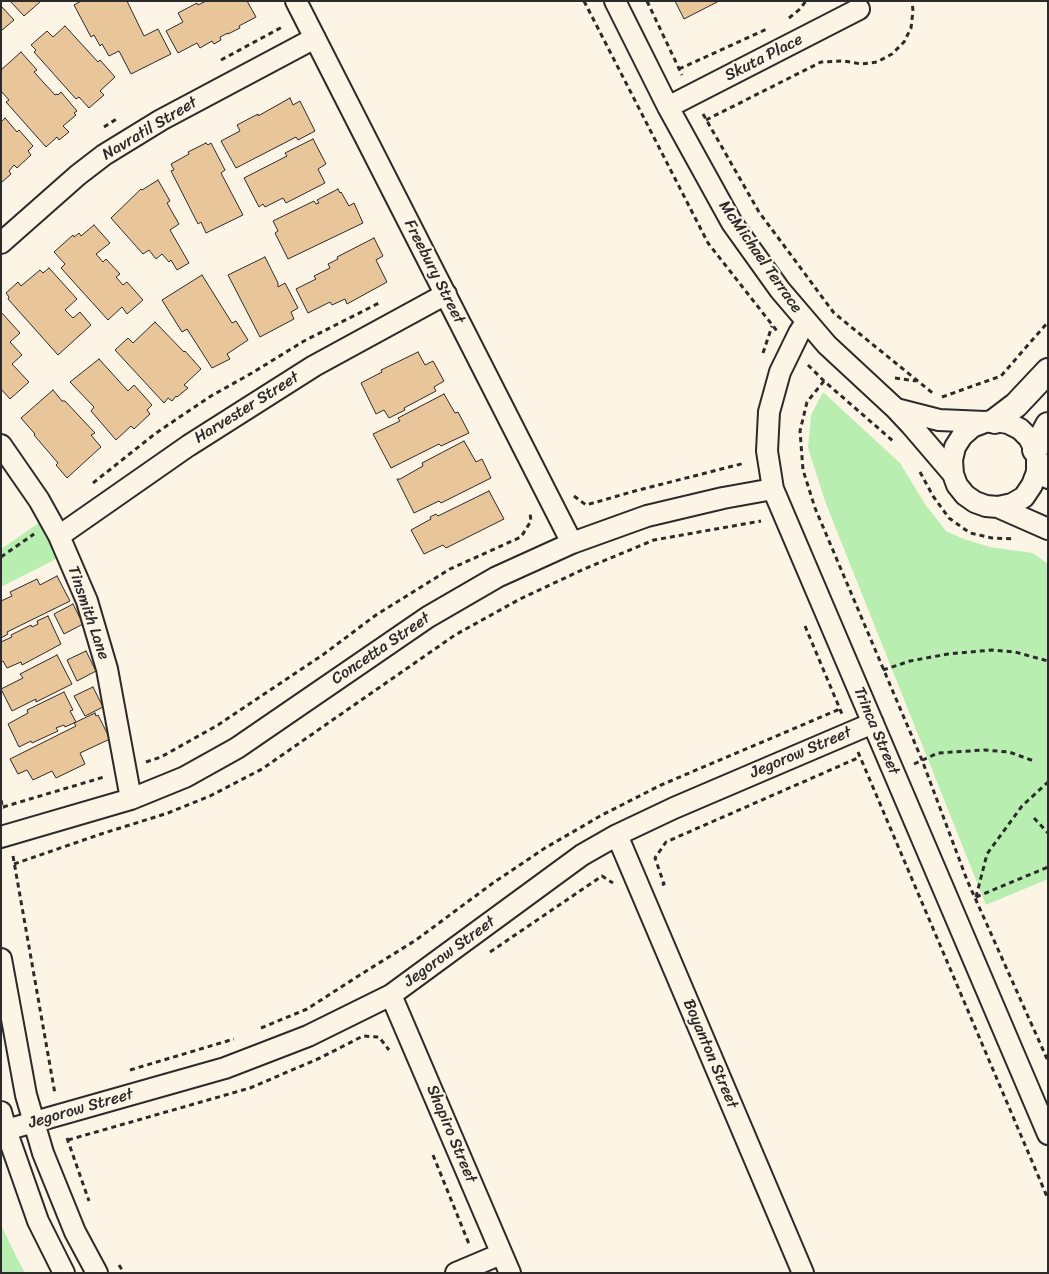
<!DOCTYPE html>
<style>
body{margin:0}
#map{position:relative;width:1049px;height:1274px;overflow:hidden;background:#fcf5e5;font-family:Sriracha,sans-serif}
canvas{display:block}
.frame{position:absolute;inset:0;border:2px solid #2b2b2b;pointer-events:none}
</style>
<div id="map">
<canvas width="1049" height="1274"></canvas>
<div class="frame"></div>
</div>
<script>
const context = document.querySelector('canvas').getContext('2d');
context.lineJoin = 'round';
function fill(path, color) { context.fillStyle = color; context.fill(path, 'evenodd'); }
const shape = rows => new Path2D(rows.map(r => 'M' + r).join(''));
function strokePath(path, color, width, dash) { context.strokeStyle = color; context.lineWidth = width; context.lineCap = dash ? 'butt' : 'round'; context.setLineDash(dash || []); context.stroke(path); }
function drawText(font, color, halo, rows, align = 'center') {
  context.font = font + ' Sriracha,sans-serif'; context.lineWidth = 4.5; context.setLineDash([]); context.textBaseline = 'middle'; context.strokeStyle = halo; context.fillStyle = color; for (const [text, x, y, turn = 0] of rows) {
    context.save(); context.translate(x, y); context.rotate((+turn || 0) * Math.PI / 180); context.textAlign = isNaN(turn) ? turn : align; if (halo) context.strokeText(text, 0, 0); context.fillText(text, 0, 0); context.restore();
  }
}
fill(shape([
 [823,392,900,463,925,504,946,531,964,539,990,547,1033,553,1048,564,1048,879,986,905,826,504,808,448,811,415],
 [43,520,62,556,1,587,1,549],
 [1,1225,16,1256,25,1273,1,1273]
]), '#b8efb1');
const building = shape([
 [10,1,41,1,24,16,10,1],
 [81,1,127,1,144,36,158,29,171,54,131,74,119,51,109,56,102,44,100,46,94,35,91,37,74,5,81,1],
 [206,1,247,1,256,17,239,26,240,28,228,34,228,33,220,37,221,40,214,44,212,41,200,48,197,43,178,53,166,31,183,22,178,13,197,3,198,5,206,1],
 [675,1,719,1,684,19,675,1],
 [1,6,14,20,1,31,1,6],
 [65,26,98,62,100,60,115,77,100,91,104,95,89,108,79,97,76,99,34,52,36,50,31,45,47,31,53,37,65,26],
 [21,52,37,70,34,72,55,95,57,94,58,95,61,92,77,111,74,113,76,115,63,126,69,132,59,140,57,137,46,147,6,102,9,100,1,91,1,70,21,52],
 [290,98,293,105,300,101,315,131,298,140,296,137,236,168,221,141,240,131,237,125,258,114,258,116,290,98],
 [5,118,17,132,19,130,33,146,28,151,31,155,17,168,14,165,9,171,11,174,1,183,1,122,5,118],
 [313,139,326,164,318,169,325,183,286,203,283,198,265,207,263,204,259,207,244,178,287,156,285,153,313,139],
 [206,143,208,145,211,143,225,170,221,173,243,215,206,233,201,222,198,224,171,171,174,170,171,164,189,154,188,152,206,143],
 [158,180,170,201,167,203,179,224,170,230,189,263,177,270,171,260,169,262,162,254,156,259,149,250,143,254,111,218,141,189,142,190,158,180],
 [338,189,340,193,341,192,349,206,354,203,363,223,288,259,275,233,278,231,273,221,314,201,316,204,319,203,317,200,338,189],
 [94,225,110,243,96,254,103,262,106,259,120,274,116,277,123,285,127,282,143,300,127,314,122,307,108,320,61,268,65,264,54,252,73,235,74,237,79,233,81,236,94,225],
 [374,238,383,256,376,260,387,282,347,304,345,299,332,305,330,302,308,313,296,289,316,279,314,276,330,268,328,264,338,259,337,257,374,238],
 [265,257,278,283,278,287,285,283,298,308,291,312,294,319,260,337,228,275,265,257],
 [49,268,77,299,65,310,73,318,80,312,91,325,58,355,8,299,9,297,6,293,18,282,21,286,40,270,43,273,49,268],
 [202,275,232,323,236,321,248,340,227,354,230,359,212,368,187,329,182,332,162,300,202,275],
 [1,312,20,333,10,342,22,355,12,364,29,382,10,399,1,389,1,312],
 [155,322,184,352,185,351,201,369,184,385,188,388,177,397,176,396,172,401,168,398,164,403,115,350,128,338,133,343,155,322],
 [418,352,425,365,433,361,444,381,434,387,436,391,404,408,405,410,389,418,384,410,376,414,361,383,382,372,381,370,418,352],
 [99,359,128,391,134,385,152,405,147,410,150,414,134,429,131,426,116,440,91,411,94,407,70,382,99,359],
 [53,390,62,401,65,401,95,433,91,435,101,447,67,478,56,465,58,463,34,435,35,434,21,418,53,390],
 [444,394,455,413,458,412,469,433,441,446,439,444,391,468,373,434,400,421,398,418,444,394],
 [464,441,476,462,482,459,491,478,441,503,439,501,414,513,397,479,400,479,423,466,422,463,464,441],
 [489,491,504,519,446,548,443,545,424,554,411,530,431,519,430,517,436,514,438,516,489,491],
 [57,576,70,601,7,632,8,634,1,638,1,601,12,596,10,592,37,579,40,585,57,576],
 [73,604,83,624,64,634,54,614,73,604],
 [48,616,61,644,22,665,21,662,7,668,3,661,1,662,1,642,12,637,11,635,31,625,32,627,38,624,37,621,48,616],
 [86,651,96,671,77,681,67,660,86,651],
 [57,655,72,684,36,702,36,699,12,711,1,689,23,678,20,674,57,655],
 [93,687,103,707,85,716,74,696,93,687],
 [64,692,73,710,70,711,76,722,65,727,64,725,56,728,58,731,32,743,31,741,19,747,8,724,28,713,27,710,64,692],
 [95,713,96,716,98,715,110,739,80,753,85,764,56,778,52,771,33,780,27,770,18,774,10,759,76,726,74,723,95,713]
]);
fill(building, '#e9c69a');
strokePath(building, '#2b2b2b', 1);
const minor = shape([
 [296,1,572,543],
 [615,1,668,107,732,223,780,290,827,345,896,409,911,425,953,474],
 [668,107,859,9],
 [1,243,78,175,104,155,161,120,315,38],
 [806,322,799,333,780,372,769,412,767,451,773,489,1048,1134],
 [896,409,939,420,985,422],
 [1,445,39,500,59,536,87,601,107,669,131,799],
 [1037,458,1037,472,1032,485,1024,497,1012,504,998,507,986,506,975,502,965,495,957,485,953,474,952,460,955,447,962,436,972,427,985,422,995,421,1008,423,1020,429,1029,438,1035,450,1037,458,1048,478],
 [998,507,1048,529],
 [59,536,188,446,314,366,446,294],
 [617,835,803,1273],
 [1,837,131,799,185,777,237,748,428,617,497,577,572,543,647,516,723,498,773,489],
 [1,959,26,1095,43,1153,75,1232,97,1273],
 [391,995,510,1273],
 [1,1112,6,1130,38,1221,64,1273],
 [6,1130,225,1068,308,1036,391,995,582,855,617,835,674,808,873,723],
 [456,1273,501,1254]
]);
const tertiary = shape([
 [995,421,1016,405,1048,371],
 [1035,450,1048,425]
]);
strokePath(minor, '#2b2b2b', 24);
strokePath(tertiary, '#2b2b2b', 28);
strokePath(shape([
 [584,1,708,243,777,331],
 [647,1,682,75],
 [789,18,800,9,806,1],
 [221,60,284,26],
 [679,69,767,29],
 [703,114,759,212,834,313,935,395],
 [706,120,821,62,844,61,861,64,877,62,892,54,904,42,911,28,913,11,912,1],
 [104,127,118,118],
 [763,353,772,326],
 [808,365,824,381,893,441],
 [895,378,916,381],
 [824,381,807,402,800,431,803,470,815,508,922,760,967,880,1048,1061],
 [942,397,1001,376,1048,322],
 [920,472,933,496,949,518,970,533,992,538,1015,539],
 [93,483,156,433,211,396,252,373,304,341,381,302],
 [574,496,586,505,635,491,745,463],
 [1,557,34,534],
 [805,626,842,714],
 [883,670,910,661,948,654,992,650,1015,652,1048,661],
 [858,752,1048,1199],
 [146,762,161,757,218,725,324,654,376,615,450,569,521,537,531,521,530,513],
 [914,764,938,753,984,750,1009,752,1034,761],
 [1,800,3,809],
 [3,807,104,777],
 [1034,818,1048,833],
 [13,856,55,1094],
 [14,864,101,834,168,813,210,796,262,769,455,635,520,599,584,569,654,540,761,521],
 [662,885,664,884,655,858,666,842,860,757],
 [976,897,987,854,1022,806,1048,782],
 [976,897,1048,867],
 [490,952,602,876,613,883],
 [261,1028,307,1009,363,973,416,940,493,883,545,848,602,815,661,785,840,709],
 [130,1070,234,1039],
 [67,1138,89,1201],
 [68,1140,250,1088,320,1058,363,1036,379,1037,389,1050],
 [433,1155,469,1244],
 [119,1265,124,1273]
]), '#2b2b2b', 3, [5, 4]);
strokePath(minor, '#fcf5e5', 20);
strokePath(tertiary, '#fcf5e5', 24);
drawText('16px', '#2b2b2b', '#fcf5e5', [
 ["Skuta Place",764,58,-27],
 ["Navratil Street",150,129,-31],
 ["McMichael Terrace",760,257,55],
 ["Freebury Street",434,272,63],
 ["Harvester Street",247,408,-32],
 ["Tinsmith Lane",88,613,71],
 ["Concetta Street",381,649,-34],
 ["Trinca Street",876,731,67],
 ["Jegorow Street",801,753,-23],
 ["Jegorow Street",450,952,-36],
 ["Boyanton Street",710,1054,67],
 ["Jegorow Street",81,1109,-16],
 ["Shapiro Street",451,1134,67]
]);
</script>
